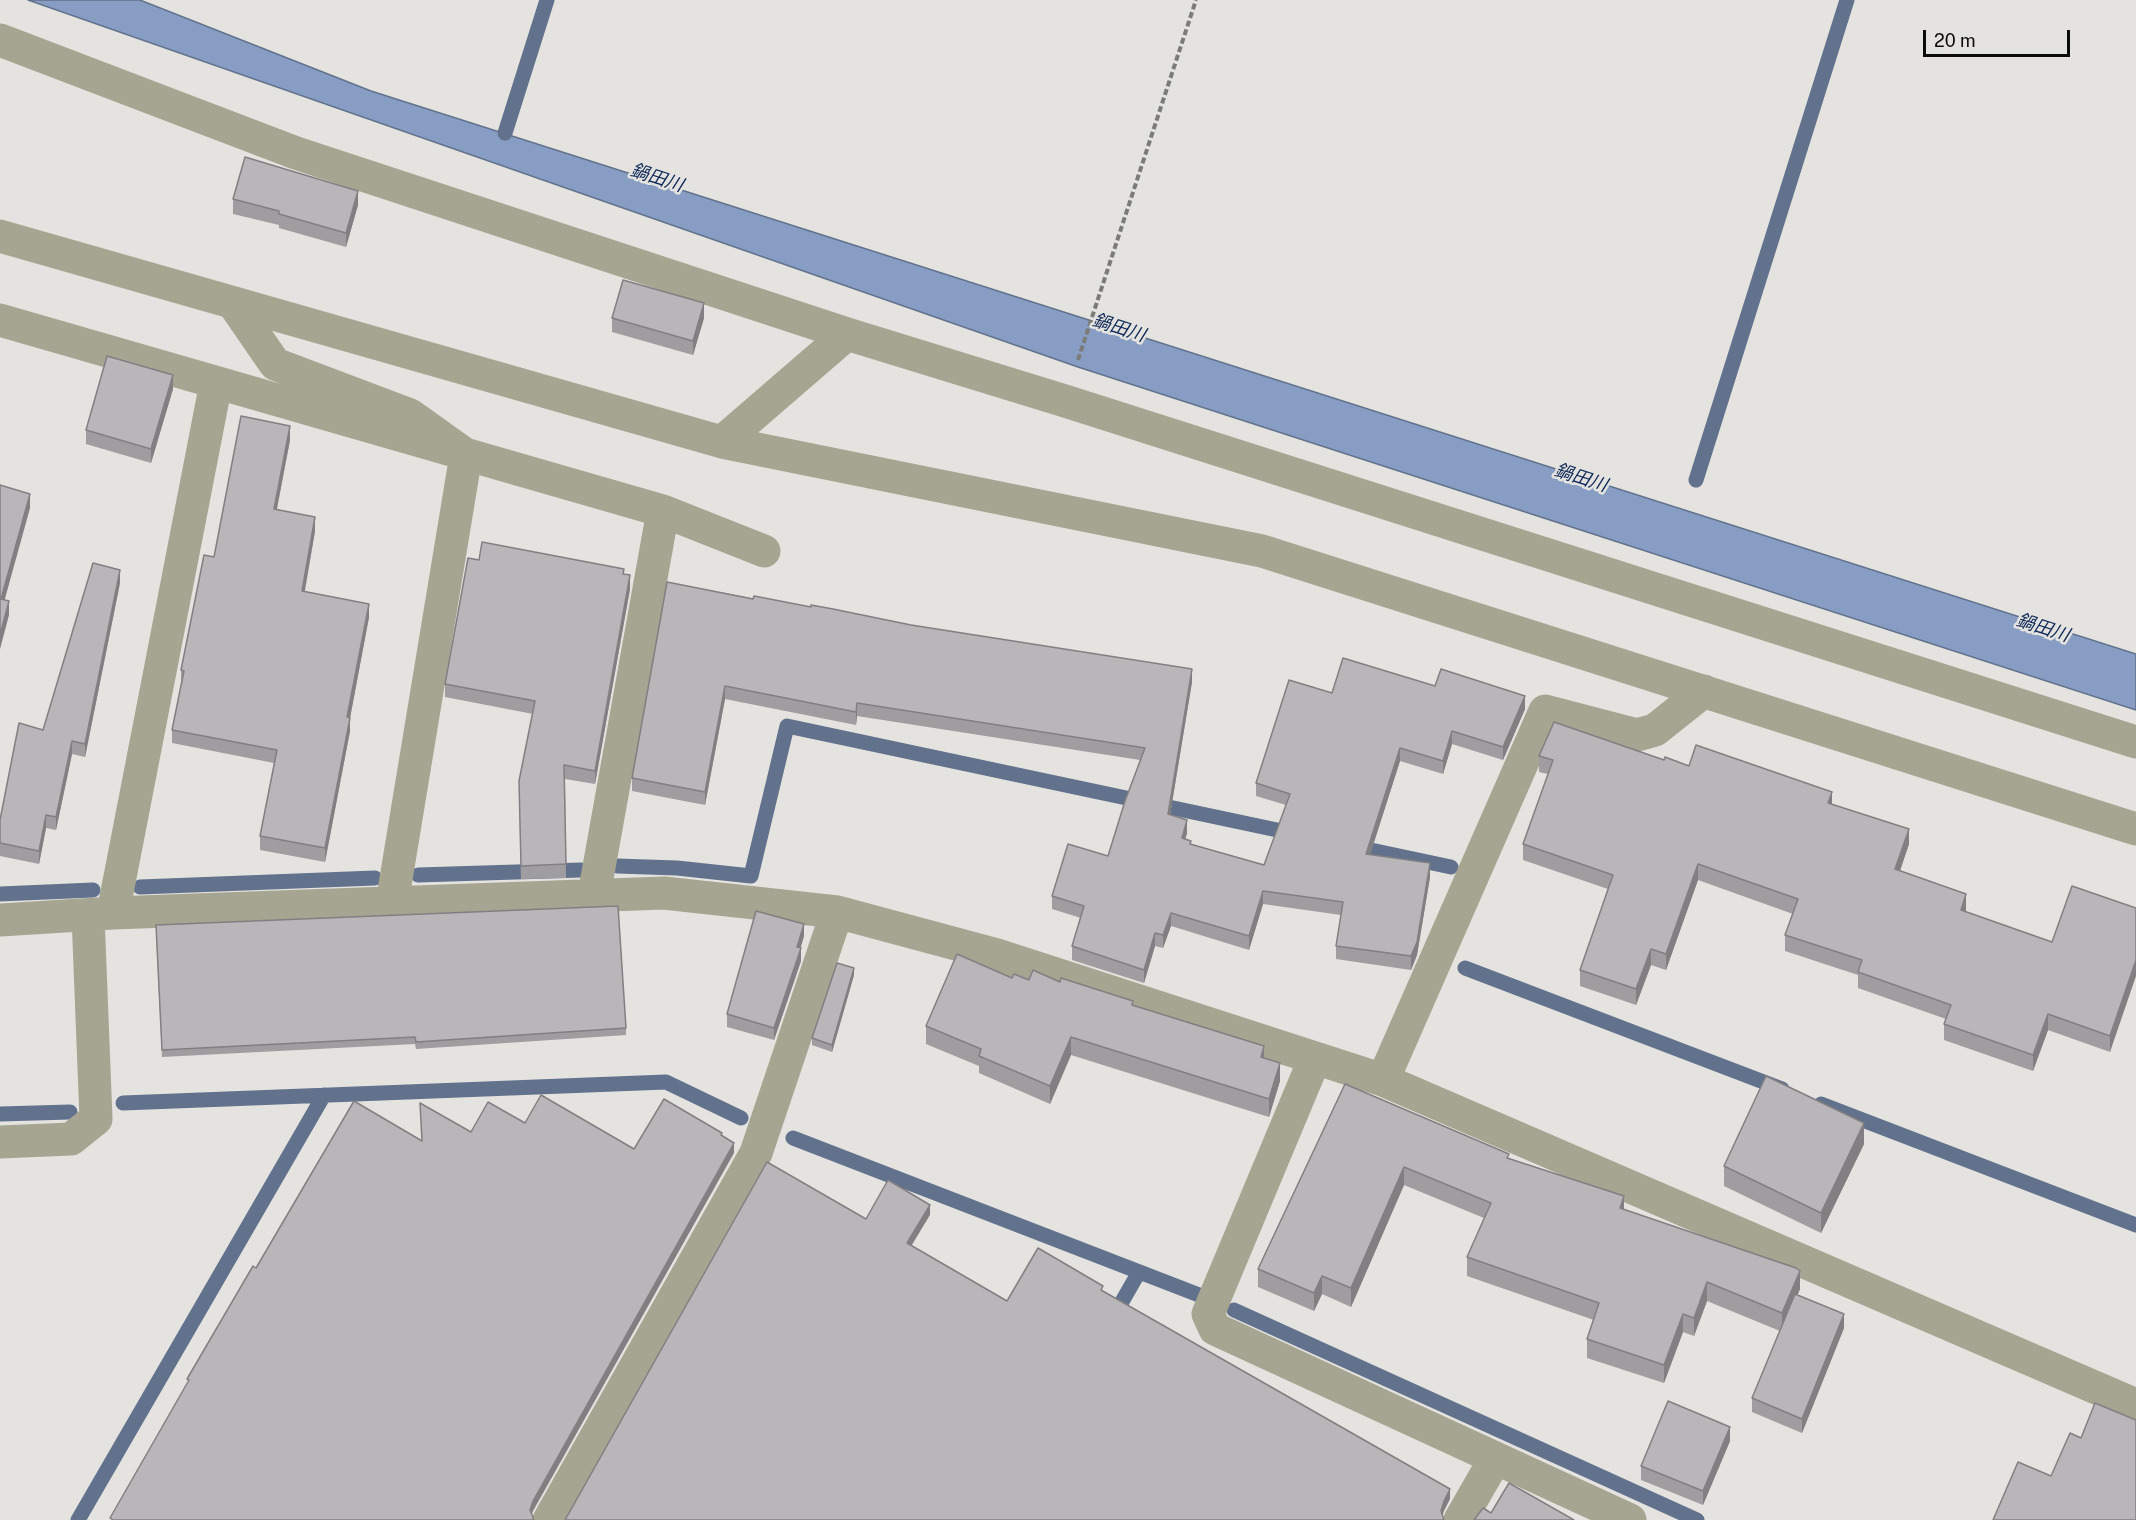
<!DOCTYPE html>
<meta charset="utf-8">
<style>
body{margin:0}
#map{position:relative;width:2136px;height:1520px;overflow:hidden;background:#e4e3df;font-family:"Public Sans",sans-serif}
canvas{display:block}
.scale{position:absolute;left:1923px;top:30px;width:147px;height:27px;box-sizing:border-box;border:3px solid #0c0c0b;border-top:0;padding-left:8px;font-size:18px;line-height:21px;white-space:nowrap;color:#0c0c0b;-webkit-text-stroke:4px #e4e3df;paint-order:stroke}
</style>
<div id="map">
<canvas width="2136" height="1520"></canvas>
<div class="scale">20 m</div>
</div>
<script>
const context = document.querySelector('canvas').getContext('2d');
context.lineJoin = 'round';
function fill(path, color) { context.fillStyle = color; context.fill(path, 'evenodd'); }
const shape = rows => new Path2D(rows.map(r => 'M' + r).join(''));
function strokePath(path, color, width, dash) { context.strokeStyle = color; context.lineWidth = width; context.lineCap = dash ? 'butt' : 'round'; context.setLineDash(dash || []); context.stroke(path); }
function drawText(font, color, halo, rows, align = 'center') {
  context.font = font + ' "Public Sans","Noto Sans JP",sans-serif'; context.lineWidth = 5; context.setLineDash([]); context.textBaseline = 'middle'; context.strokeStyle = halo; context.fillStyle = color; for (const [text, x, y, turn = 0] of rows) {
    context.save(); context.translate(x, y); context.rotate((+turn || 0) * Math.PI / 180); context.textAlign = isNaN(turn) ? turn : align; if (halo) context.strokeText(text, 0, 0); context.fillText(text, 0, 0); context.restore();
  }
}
const water = shape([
 [28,0,140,0,371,91,2136,654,2136,710,1078,367,28,0]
]);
fill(water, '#879dc3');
strokePath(water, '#62728c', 1.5);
strokePath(shape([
 [505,133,547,0],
 [1696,480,1847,0],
 [1352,846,1451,867],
 [617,866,677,868,751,876,787,726,1296,834],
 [418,875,581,870],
 [140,887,375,878],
 [0,894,93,890],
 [1465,968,1782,1089],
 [123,1103,666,1082,741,1118],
 [1821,1104,2136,1225],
 [0,1114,70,1112],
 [793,1138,1199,1295],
 [1234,1310,1697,1520],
 [1112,1319,1139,1272],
 [78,1520,324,1095]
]), '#62728c', 15);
strokePath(shape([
 [1078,360,1196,0]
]), '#7b7b78', 4, [6, 3]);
strokePath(shape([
 [0,40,296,153,847,334,1065,401,2136,742],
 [0,236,722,442,1262,551,2136,829],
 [233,303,275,364,410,415,466,455,392,903],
 [0,320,663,511,764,551],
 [722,442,847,334],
 [594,895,663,511],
 [113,913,216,383],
 [0,920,113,913,664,893,837,912,997,955,1383,1080,2136,1405],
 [1315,1058,1208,1314,1215,1329,1630,1520],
 [1383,1080,1545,711,1637,735,1655,730,1704,691],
 [0,1142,71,1139,96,1119,88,915],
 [549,1520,756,1153,837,912],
 [1460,1520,1495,1459]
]), '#a5a591', 33);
fill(shape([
 [233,199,358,205,346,247,279,228,279,225,233,214],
 [612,318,704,318,693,355,612,332],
 [173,389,151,463,86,444,86,430],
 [290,440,277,509,315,531,305,591,369,617,350,718,350,731,325,862,260,850,260,836,274,763,172,743,172,730,181,684,181,670,214,557],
 [479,560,624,574,630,589,595,784,565,779,566,878,521,879,519,795,533,714,445,697,445,684],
 [667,582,1192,682,1170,815,1187,833,1185,839,1191,844,1264,865,1286,805,1256,796,1256,783,1332,693,1435,686,1525,709,1503,760,1452,744,1443,774,1400,761,1370,855,1430,877,1417,955,1411,970,1336,959,1336,946,1341,915,1263,904,1249,950,1171,926,1163,948,1155,946,1144,983,1072,960,1072,946,1081,918,1052,909,1052,896,1108,856,1140,760,857,716,856,725,725,699,705,805,632,791,632,778],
 [120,583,85,757,72,754,56,830,46,828,39,864,0,856,0,820,43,730],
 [1539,756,1664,760,1832,804,1909,844,1900,871,1966,910,1965,911,2052,942,2136,908,2110,1052,2048,1030,2033,1071,1944,1040,1944,1024,1946,1019,1858,988,1858,975,1785,951,1785,935,1793,914,1698,880,1666,970,1651,965,1636,1005,1580,986,1580,970,1608,889,1523,860,1523,844,1548,774,1539,772],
 [156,933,626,1028,626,1035,416,1049,415,1044,162,1057],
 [804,936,800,948,801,961,774,1040,727,1027,727,1014],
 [854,975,832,1052,812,1045,812,1038],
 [1029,980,1060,982,1133,1005,1264,1058,1280,1081,1269,1117,1071,1055,1050,1104,979,1073,979,1066,926,1044,926,1026],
 [1345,1084,1800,1289,1797,1295,1844,1328,1802,1433,1752,1412,1752,1398,1780,1331,1707,1301,1694,1336,1683,1332,1664,1383,1587,1358,1587,1339,1594,1320,1467,1276,1467,1257,1484,1218,1404,1185,1351,1307,1322,1294,1314,1311,1258,1287,1258,1269],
 [1864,1144,1821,1233,1724,1186,1724,1166],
 [1730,1441,1703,1505,1641,1480,1641,1466]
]), '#9f9da0');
fill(shape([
 [358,191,358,205,346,247,346,233],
 [704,303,704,318,693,355,693,341],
 [173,375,173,389,151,463,151,449],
 [290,426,290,440,274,523,274,509],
 [30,494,30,508,1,613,1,599],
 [315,517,315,531,302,605,302,591],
 [120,570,120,583,85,757,85,744],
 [630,575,630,589,595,784,595,771],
 [9,601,9,615,0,649,0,635],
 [369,604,369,617,350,718,350,731,325,862,325,848,347,717],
 [1192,669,1192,682,1168,827,1168,814],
 [725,686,725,699,705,805,705,792],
 [1525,696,1525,709,1503,760,1503,747],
 [857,703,857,716,856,725,856,712],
 [1452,731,1452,744,1443,774,1443,761],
 [72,741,72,754,56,830,56,817],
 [1400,748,1400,761,1366,867,1366,854],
 [1832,792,1832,808,1828,803],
 [46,815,46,828,39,864,39,851],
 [1187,820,1187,833,1182,851,1182,838],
 [1909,829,1909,844,1895,885,1895,869],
 [1430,863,1430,877,1417,955,1411,970,1411,956],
 [1698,864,1698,880,1666,970,1666,954],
 [1263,891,1263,904,1249,950,1249,936],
 [1966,894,1966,910,1961,925,1961,910],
 [1171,913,1171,926,1163,948,1163,935],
 [804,924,804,936,798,957,801,948,801,961,774,1040,774,1028],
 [1155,933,1155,946,1144,983,1144,970],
 [1651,949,1651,965,1636,1005,1636,989],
 [2136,960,2136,976,2110,1052,2110,1036],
 [854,968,854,975,832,1052,832,1045],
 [2048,1014,2048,1030,2033,1071,2033,1055],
 [1071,1037,1071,1055,1050,1104,1050,1086],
 [1264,1046,1264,1064,1261,1057],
 [1280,1063,1280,1081,1269,1117,1269,1099],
 [1864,1123,1864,1144,1821,1233,1821,1213],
 [734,1143,734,1153,533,1511,530,1520,530,1510,533,1501],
 [1404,1167,1404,1185,1351,1307,1351,1288],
 [1624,1196,1624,1215,1620,1208],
 [930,1205,930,1215,907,1253,907,1243],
 [1800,1271,1800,1289,1782,1332,1782,1313],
 [1322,1276,1322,1294,1314,1311,1314,1293],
 [1707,1282,1707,1301,1694,1336,1694,1318],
 [1683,1314,1683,1332,1664,1383,1664,1365],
 [1844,1314,1844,1328,1802,1433,1802,1419],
 [1730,1427,1730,1441,1703,1505,1703,1491],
 [1450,1489,1450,1499,1444,1511,1441,1520,1441,1511,1444,1501]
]), '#827f82');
const building = shape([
 [245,157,358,191,346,233,279,214,279,211,233,199,245,157],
 [623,280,704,303,693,341,612,318,623,280],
 [107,356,173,375,151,449,86,430,107,356],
 [241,416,290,426,274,509,315,517,302,591,369,604,347,717,350,718,325,848,260,836,277,750,172,730,184,671,181,670,204,555,214,557,241,416],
 [0,485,30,494,1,599,9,601,0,635,0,485],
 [482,542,624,569,623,574,630,575,595,771,564,765,566,864,521,866,519,781,535,701,445,684,468,558,479,560,482,542],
 [93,563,120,570,85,744,72,741,56,817,46,815,39,851,0,843,0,820,19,723,43,730,93,563],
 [667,582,753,599,754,596,811,607,811,605,833,609,911,625,1192,669,1168,814,1187,820,1182,838,1191,841,1190,844,1264,865,1290,794,1256,783,1289,680,1332,693,1343,658,1435,686,1441,669,1525,696,1503,747,1452,731,1443,761,1400,748,1366,854,1430,863,1417,942,1411,956,1336,946,1343,902,1263,891,1249,936,1171,913,1163,935,1155,933,1144,970,1072,946,1084,906,1052,896,1068,844,1108,856,1125,801,1145,748,857,703,856,712,725,686,705,792,632,778,667,582],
 [1554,722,1664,760,1665,757,1689,766,1696,745,1832,792,1828,803,1909,829,1895,869,1966,894,1961,910,2052,942,2072,886,2136,908,2136,960,2110,1036,2048,1014,2033,1055,1944,1024,1951,1005,1858,972,1862,960,1785,935,1798,899,1698,864,1666,954,1651,949,1636,989,1580,970,1613,875,1523,844,1553,760,1539,756,1554,722],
 [618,906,626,1028,416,1042,415,1037,162,1050,156,925,618,906],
 [756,911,804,924,797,947,801,948,774,1028,727,1014,756,911],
 [957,954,1012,978,1014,974,1029,980,1033,970,1060,982,1061,978,1133,1001,1132,1005,1264,1046,1261,1057,1280,1063,1269,1099,1071,1037,1050,1086,979,1056,981,1049,926,1026,957,954],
 [837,963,854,968,832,1045,812,1038,837,963],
 [1766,1076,1864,1123,1821,1213,1724,1166,1766,1076],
 [1345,1084,1509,1154,1507,1158,1624,1196,1620,1208,1796,1268,1800,1271,1782,1313,1707,1282,1694,1318,1683,1314,1664,1365,1587,1339,1599,1303,1467,1257,1491,1203,1404,1167,1351,1288,1322,1276,1314,1293,1258,1269,1345,1084],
 [541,1095,634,1149,664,1099,722,1133,721,1135,734,1143,533,1501,530,1510,534,1520,113,1520,110,1518,189,1380,187,1379,253,1266,256,1268,354,1101,422,1141,420,1103,471,1132,488,1102,525,1123,541,1095],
 [767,1162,866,1219,888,1180,930,1205,907,1243,1007,1301,1038,1248,1103,1286,1101,1290,1450,1489,1444,1501,1441,1511,1444,1520,565,1520,767,1162],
 [1795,1294,1844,1314,1802,1419,1752,1398,1795,1294],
 [1668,1401,1730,1427,1703,1491,1641,1466,1668,1401],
 [2095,1403,2136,1420,2136,1520,1993,1520,2018,1462,2051,1476,2070,1433,2081,1438,2095,1403],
 [1509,1483,1574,1520,1474,1520,1483,1508,1491,1513,1509,1483]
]);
fill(building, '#b9b6ba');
strokePath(building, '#827f82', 1.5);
drawText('italic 18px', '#0c2757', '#e4e3df', [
 ["鍋田川",657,178,18],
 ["鍋田川",1119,328,18],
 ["鍋田川",1581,478,18],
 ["鍋田川",2043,628,18]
]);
</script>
